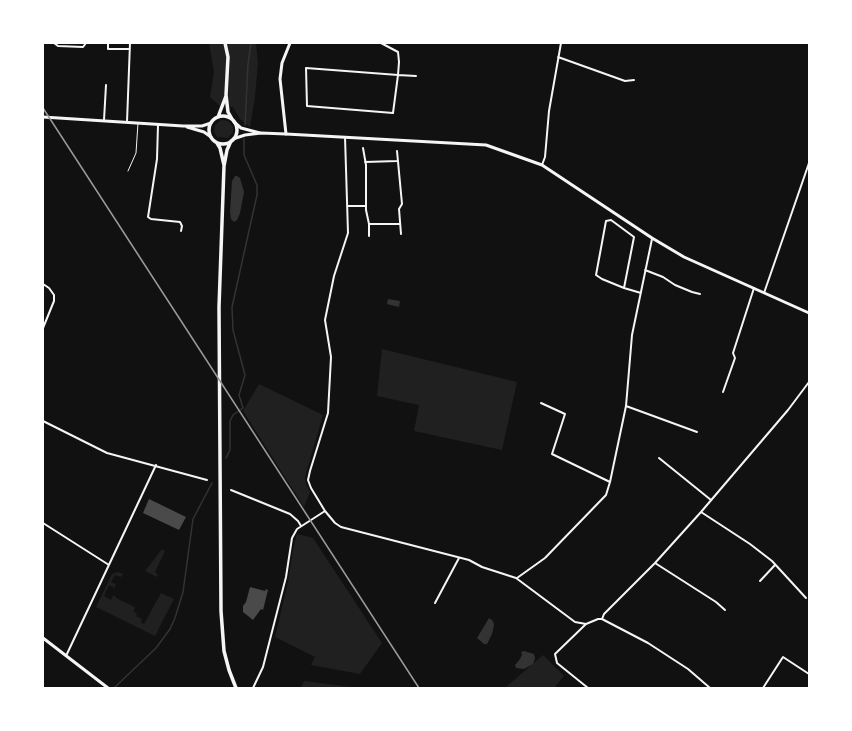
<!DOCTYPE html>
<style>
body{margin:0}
#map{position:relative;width:852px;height:731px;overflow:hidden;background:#111;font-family:"Zilla Slab",serif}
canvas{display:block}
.frame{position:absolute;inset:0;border:44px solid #fff;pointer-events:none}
</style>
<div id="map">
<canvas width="852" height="731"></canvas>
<div class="frame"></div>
</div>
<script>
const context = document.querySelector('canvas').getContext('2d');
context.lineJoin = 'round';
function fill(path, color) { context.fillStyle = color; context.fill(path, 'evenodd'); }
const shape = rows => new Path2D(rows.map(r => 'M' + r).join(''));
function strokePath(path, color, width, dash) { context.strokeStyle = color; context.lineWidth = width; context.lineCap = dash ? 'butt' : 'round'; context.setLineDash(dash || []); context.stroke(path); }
fill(shape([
 [209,43,256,43,258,63,255,97,250,127,240,119,233,107,219,105,210,97,214,72],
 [221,120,228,121,233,127,233,132,228,138,220,137,218,138,214,132,215,125],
 [382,349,517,382,502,450,414,431,419,405,377,396],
 [259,384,323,415,305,477,306,484,310,492,304,507,243,411],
 [297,534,313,538,382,643,360,674,311,665,315,657,275,637,288,582,293,550],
 [162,549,165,551,155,572,158,575,157,577,145,571],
 [118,572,123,574,121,577,115,575,111,582,116,584,114,588,109,585,104,596,111,600,113,595,116,597,116,598,135,607,134,612,137,613,136,616,142,619,141,622,144,624,161,593,174,599,155,636,96,607,112,574],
 [543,655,564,676,554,688,505,688],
 [304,681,358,688,301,688]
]), '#202020');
fill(shape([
 [235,176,237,176,240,178,244,192,240,213,237,220,234,222,231,219,230,212,232,181],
 [388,299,400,301,399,307,387,304],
 [489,618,493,621,494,625,492,634,487,644,484,644,477,638],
 [524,651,534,654,535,658,533,664,524,669,516,668,515,665,520,659,522,655,521,652]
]), '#333');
strokePath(shape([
 [245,125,248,64,251,43],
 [226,458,230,450,230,421,233,415,243,408,239,395,245,375,233,330,232,307,257,195,257,185,244,155,244,139],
 [115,687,156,648,170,629,175,618,183,592,193,519,212,483]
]), '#333', 1.5);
fill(shape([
 [149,499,186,517,179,530,143,513],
 [250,587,265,591,266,589,268,590,263,610,261,609,253,620,243,612,243,606,246,602]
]), '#4a4a4a');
strokePath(shape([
 [128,171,136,153,138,123]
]), '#f5f5f5', 1);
strokePath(shape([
 [54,43,58,46,83,47,86,43],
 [108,43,108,49,130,49],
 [381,43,398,52,399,62,398,75,393,113,307,106,306,68,398,75,416,76],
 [558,57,625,81,634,80],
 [104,120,106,85],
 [127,122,130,43],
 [158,125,157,159,148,217,151,219,180,222,182,226,181,231],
 [345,137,348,233,334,276,325,320,331,357,328,413,310,471,308,480,311,488,325,511,335,523,341,527,469,560,482,567,516,578,575,622,586,624,598,619,602,619],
 [363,148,366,165,366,210,369,224,369,236],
 [397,151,402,204,399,209,401,234],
 [365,162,397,161],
 [542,165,545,157,549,111,561,43],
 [347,206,366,206],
 [369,224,400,224],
 [645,270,663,277,675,285,692,292,700,294],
 [43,284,49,288,54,295,54,301,43,328],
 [624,288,634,237,611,220,606,221,596,275,602,279,624,288,641,293],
 [764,293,809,163],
 [723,392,735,358,733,353,754,288],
 [541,403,565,414,552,454,610,482],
 [626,406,697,432],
 [43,421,107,453,207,480],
 [659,458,711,500],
 [231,490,290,514,298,521,301,526],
 [701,512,750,544,772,561,806,598],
 [43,523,109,565],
 [655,563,716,602,725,610],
 [517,578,545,558,606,495,610,482,626,406,632,335,652,239],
 [760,581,775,565],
 [435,603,459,558],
 [602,619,604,614,655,563,701,512,788,410,809,382],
 [602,619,648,643,688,669,710,688],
 [586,624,555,654,557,663,588,688],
 [66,656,156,465],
 [253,688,263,667,286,577,292,538,297,529,325,511],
 [763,688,783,657,809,674]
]), '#f5f5f5', 2);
strokePath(shape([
 [286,134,280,79,282,63,290,43],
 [43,638,108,688]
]), '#f5f5f5', 3);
strokePath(shape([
 [43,117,183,126,202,126,211,123],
 [234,122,241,128,260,133],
 [187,127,204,132,211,137],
 [233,139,245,135,261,133,286,134,486,145,542,165,652,238,684,257,809,313]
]), '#f5f5f5', 3);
strokePath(shape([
 [225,43,228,57,226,95,228,112,232,119],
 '209 130a14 14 0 1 1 28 0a14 14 0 1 1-28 0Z',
 [218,117,226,96],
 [231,141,227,150,224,166,219,307,221,611,224,651,229,670,236,688],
 [217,143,220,148,224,165]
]), '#f5f5f5', 3.5);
strokePath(shape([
 [43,108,419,688]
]), '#9a9a9a', 1.5);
</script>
